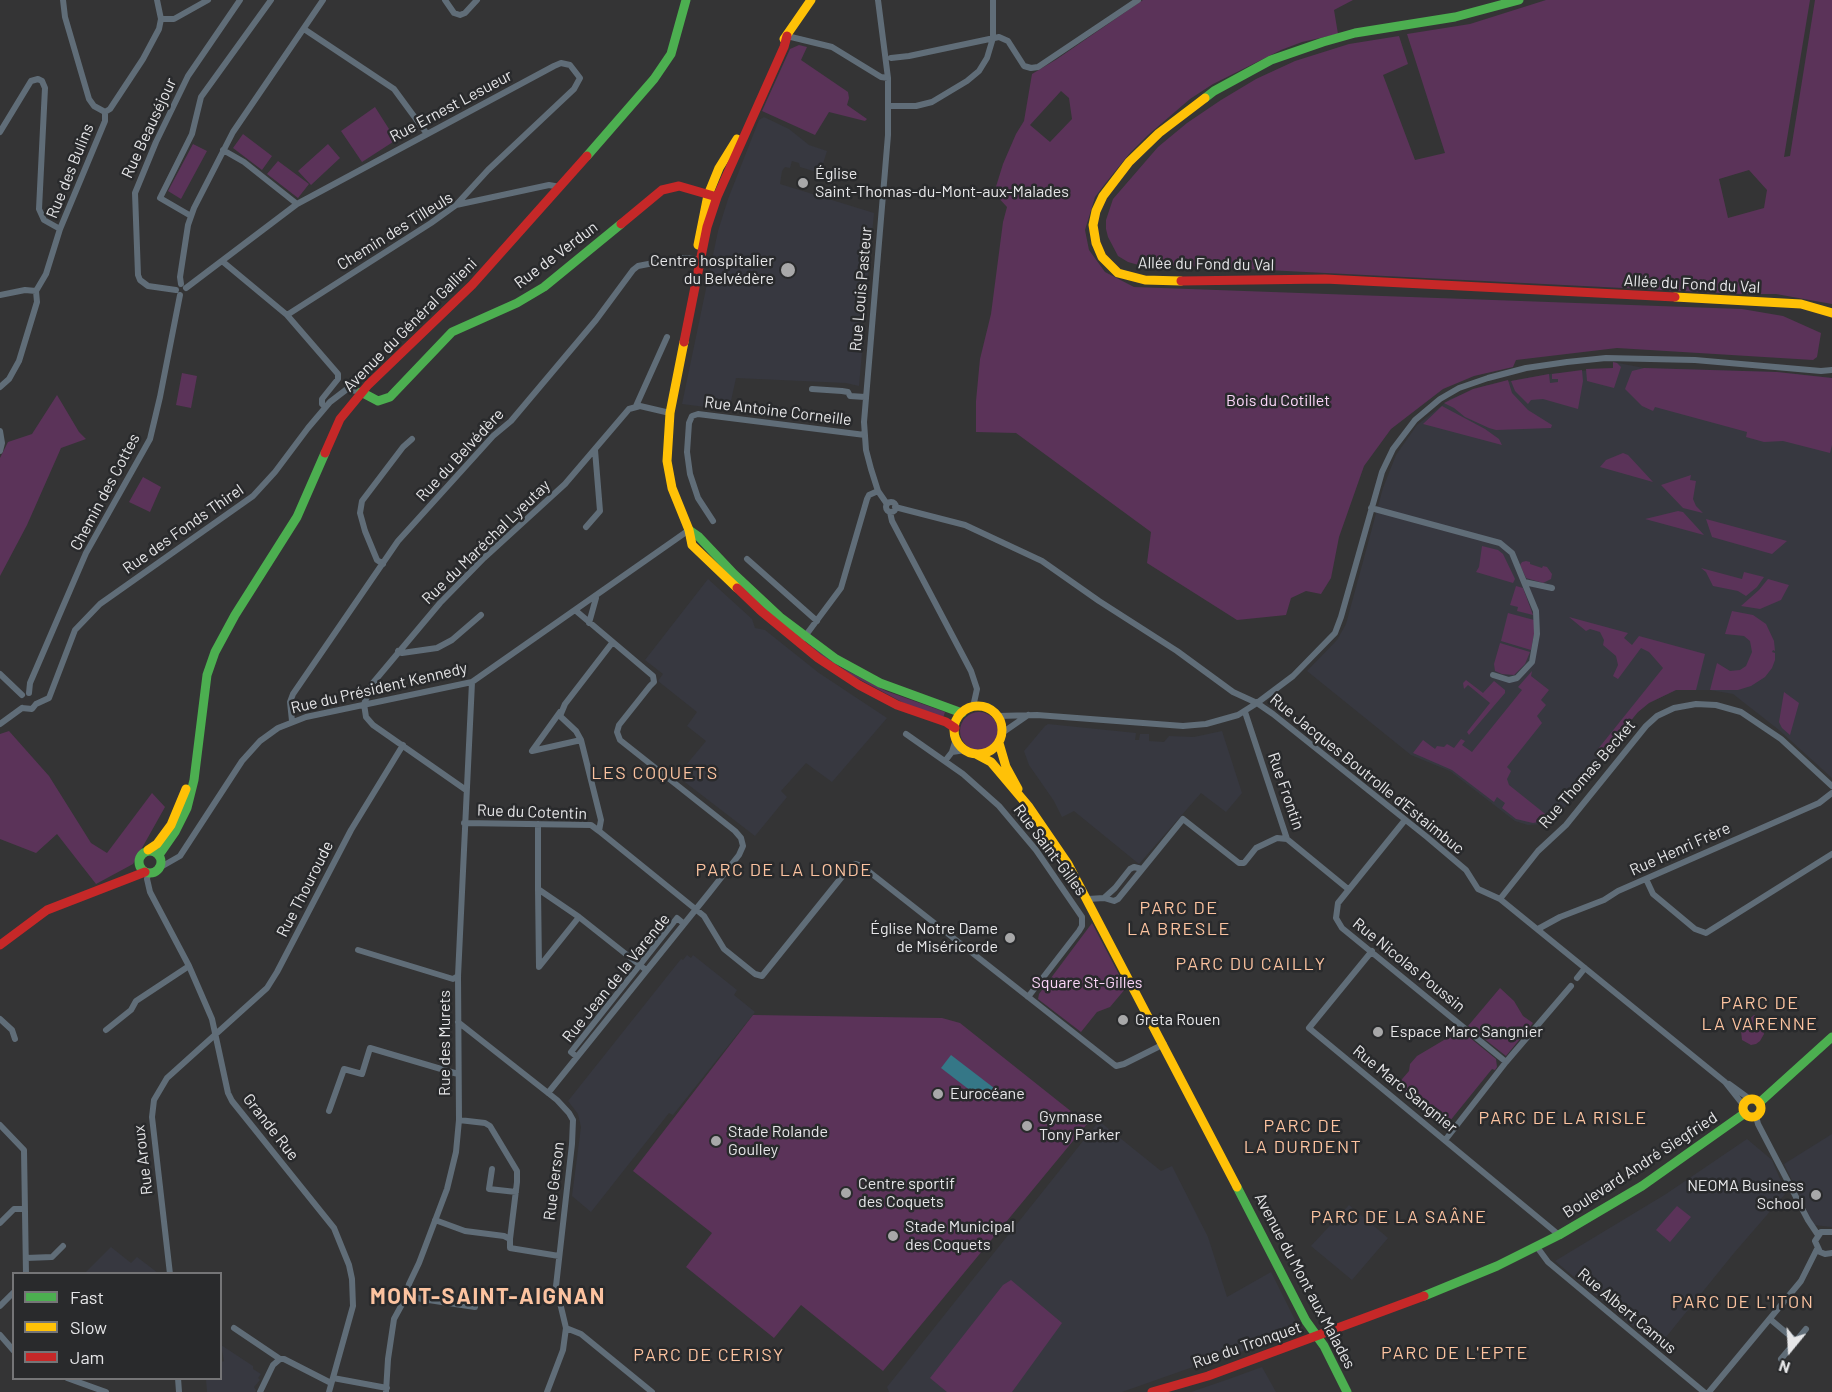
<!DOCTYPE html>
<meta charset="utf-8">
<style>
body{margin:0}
#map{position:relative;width:1832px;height:1392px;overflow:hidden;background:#343435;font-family:Barlow,sans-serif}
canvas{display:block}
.legend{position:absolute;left:12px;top:1272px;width:210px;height:108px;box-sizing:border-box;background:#292a2c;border:2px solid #757577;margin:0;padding:8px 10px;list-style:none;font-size:18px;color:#e6e6e8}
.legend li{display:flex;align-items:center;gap:12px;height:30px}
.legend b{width:30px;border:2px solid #757577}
.north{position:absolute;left:1760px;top:1320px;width:60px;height:60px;-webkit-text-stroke:4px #292a2c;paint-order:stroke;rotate:198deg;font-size:16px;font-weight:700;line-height:24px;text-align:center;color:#e6e6e8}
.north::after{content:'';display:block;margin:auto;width:21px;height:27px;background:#e6e6e8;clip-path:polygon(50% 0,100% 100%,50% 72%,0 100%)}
</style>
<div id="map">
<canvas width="1832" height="1392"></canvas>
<ul class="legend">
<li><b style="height:8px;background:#4caf50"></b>Fast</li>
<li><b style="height:8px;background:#ffc107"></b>Slow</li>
<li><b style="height:8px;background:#c62828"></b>Jam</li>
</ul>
<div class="north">N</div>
</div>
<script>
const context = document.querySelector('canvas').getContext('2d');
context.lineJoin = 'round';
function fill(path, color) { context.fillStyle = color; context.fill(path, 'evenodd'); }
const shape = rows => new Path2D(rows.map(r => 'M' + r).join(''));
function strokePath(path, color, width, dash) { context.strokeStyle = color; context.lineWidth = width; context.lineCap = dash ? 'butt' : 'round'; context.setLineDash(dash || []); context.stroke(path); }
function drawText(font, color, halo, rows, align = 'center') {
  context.font = font + ' Barlow,sans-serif'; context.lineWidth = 5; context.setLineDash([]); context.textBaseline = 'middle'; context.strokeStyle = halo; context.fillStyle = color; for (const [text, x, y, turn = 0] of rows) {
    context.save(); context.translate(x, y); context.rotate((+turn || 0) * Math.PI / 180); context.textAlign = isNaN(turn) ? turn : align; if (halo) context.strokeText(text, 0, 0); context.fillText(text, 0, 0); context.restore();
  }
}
fill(shape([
 [764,117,789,129,809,145,827,151,820,173,800,167,799,163,792,161,790,168,785,167,782,171,780,184,874,213,867,288,863,290,860,327,864,330,859,386,846,383,736,378,729,410,682,404,718,231,728,199,759,120],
 [1613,362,1644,368,1777,372,1832,378,1832,778,1779,730,1733,694,1710,690,1676,690,1649,703,1638,712,1600,758,1563,810,1544,824,1528,825,1515,821,1450,771,1411,755,1307,671,1337,640,1346,624,1383,488,1396,455,1417,425,1450,399,1484,386,1549,374,1613,368],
 [708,579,752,619,755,628,765,630,819,673,887,718,832,782,806,763,781,791,787,797,755,836,677,776,706,741,687,726,697,712,658,681,663,674,645,660],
 [1048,724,1136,733,1135,740,1139,740,1140,734,1149,734,1149,741,1164,742,1169,736,1194,737,1222,731,1242,793,1226,812,1201,793,1139,864,1074,811,1062,817,1054,801,1029,765,1024,751,1045,726],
 [687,955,691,958,693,955,737,990,734,995,755,1012,673,1115,669,1113,591,1212,572,1196,581,1127,578,1114,568,1101,681,959,683,960],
 [1099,1121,1161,1171,1172,1166,1208,1237,1227,1297,1271,1272,1296,1322,1286,1327,1290,1337,1207,1362,1122,1392,889,1392,887,1387],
 [1832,1134,1832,1227,1814,1225,1784,1164],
 [1747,1139,1772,1160,1786,1193,1734,1253,1658,1347,1555,1261,1666,1194],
 [1349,1205,1388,1238,1352,1280,1311,1246],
 [111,1247,131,1263,137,1257,158,1273,85,1273],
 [221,1345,253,1366,253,1369,261,1374,258,1378,260,1380,254,1387,256,1390,255,1392,207,1392,206,1379,220,1378,221,1362,224,1361],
 [1262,1367,1276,1392,1191,1392,1229,1379]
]), '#373840');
fill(shape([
 [1143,0,1353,0,1334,10,1338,34,1302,42,1281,50,1213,84,1190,99,1148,135,1129,154,1108,180,1095,197,1085,230,1089,250,1105,272,1134,287,1742,309,1783,316,1821,333,1817,357,1813,360,1617,348,1516,360,1513,367,1474,376,1443,389,1391,429,1364,466,1339,537,1331,578,1321,594,1306,591,1291,598,1286,615,1237,620,1147,563,1151,532,1016,433,976,432,976,401,980,359,991,314,1003,222,1007,207,994,193,1003,164,1016,134,1024,121,1032,74,1057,59],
 [1061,91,1069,98,1072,119,1050,142,1030,125],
 [1546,0,1810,0,1784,157,1790,156,1815,0,1832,0,1832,304,1776,294,1742,294,1187,266,1142,266,1128,262,1118,256,1108,237,1106,229,1106,220,1113,199,1158,147,1187,123,1221,100,1256,79,1295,61,1349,44,1399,36,1408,64,1383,75,1415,160,1445,153,1407,34,1470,24],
 [1749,170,1767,190,1764,208,1728,218,1719,179],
 [799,45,807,47,801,60,848,92,849,98,847,105,867,119,865,121,829,112,815,135,762,111,790,49],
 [375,107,396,140,362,162,341,131],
 [243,134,272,156,262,170,233,148],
 [193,144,207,151,181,199,168,191],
 [328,144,340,158,311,185,298,171],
 [278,161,309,184,298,198,267,174],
 [1613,362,1617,363,1621,367,1614,388,1587,381,1586,369,1613,368],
 [1644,368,1777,372,1832,378,1832,445,1830,453,1783,441,1764,442,1746,437,1747,432,1655,407,1653,411,1642,406,1625,389,1632,371],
 [1582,370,1583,381,1578,409,1543,399,1531,400,1528,404,1515,391,1511,381,1549,374,1550,383,1558,382,1558,379,1552,379,1552,374],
 [182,373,197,376,191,408,176,405],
 [1508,380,1512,393,1528,410,1552,425,1551,428,1496,430,1489,428,1465,417,1454,408,1444,403,1473,389],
 [57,395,79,432,86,439,61,448,27,525,0,576,0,458,8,442,32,434],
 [1442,406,1485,429,1499,439,1502,445,1423,424],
 [1623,453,1628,455,1653,482,1600,467,1606,460],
 [1691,475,1690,480,1696,481,1693,499,1696,506,1703,513,1683,508,1661,485],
 [143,477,161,487,150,512,129,502],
 [1678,511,1683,512,1704,535,1645,519],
 [1706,519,1787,541,1772,554,1712,537],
 [1482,546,1498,550,1503,554,1515,579,1513,583,1476,572,1479,567],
 [1526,561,1530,562,1530,564,1542,568,1543,566,1547,567,1552,574,1551,579,1543,583,1526,578,1520,565,1522,562],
 [1701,568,1742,579,1744,572,1764,577,1757,587,1746,596,1738,591,1713,586,1706,572],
 [1768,579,1789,585,1781,600,1760,609,1741,606,1759,590],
 [1516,586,1523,588,1533,615,1517,611,1518,607,1510,605],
 [1732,611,1753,615,1766,624,1774,641,1775,651,1773,650,1772,652,1775,653,1775,660,1772,668,1765,677,1751,686,1738,690,1710,690,1717,663,1730,671,1740,670,1746,666,1752,652,1750,641,1744,636,1725,634],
 [1508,613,1534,620,1535,629,1531,650,1501,641],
 [1569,617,1628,633,1624,638,1632,645,1639,636,1705,654,1696,690,1676,690,1649,703,1638,712,1600,758,1594,754,1663,668,1649,652,1641,648,1618,679,1613,676,1618,665,1616,656,1603,645,1604,640,1600,632,1590,629,1586,631],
 [1500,643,1530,652,1525,664,1514,675,1502,674,1495,671,1494,664],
 [811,646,840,667,886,691,945,712,943,718,913,708,853,676,809,648],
 [1532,671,1531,676,1549,690,1541,700,1546,705,1537,716,1542,723,1507,767,1511,771,1507,779,1509,785,1549,817,1543,821,1533,823,1516,819,1502,808,1505,803,1497,797,1494,802,1452,770,1413,753,1423,740,1435,749,1437,746,1444,747,1447,744,1454,748,1461,739,1465,741,1462,745,1472,752,1522,690,1518,687],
 [1466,680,1483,693,1494,681,1505,690,1505,693,1469,735,1467,732,1490,703,1468,685,1464,689,1463,683],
 [1784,692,1799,703,1790,735,1782,728,1779,722],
 '960 731a19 19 0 1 1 38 0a19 19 0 1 1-38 0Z',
 [9,731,49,776,91,843,107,853,152,793,165,807,133,864,96,884,57,834,36,853,0,839,0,734],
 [1092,923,1126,988,1110,1007,1097,1012,1081,1032,1038,999,1039,994],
 [1500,988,1514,1001,1523,1016,1533,1023,1506,1056,1468,1026],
 [753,1015,942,1018,960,1023,1087,1124,883,1371,801,1305,774,1338,686,1267,712,1233,633,1171],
 [1754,1015,1761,1020,1764,1034,1760,1041,1756,1044,1751,1045,1742,1040,1741,1031,1746,1022],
 [1464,1033,1496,1059,1497,1067,1495,1070,1492,1069,1445,1127,1397,1085,1409,1071,1410,1064,1417,1056,1444,1040],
 [1677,1206,1691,1217,1670,1242,1656,1230],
 [1011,1280,1062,1323,1012,1392,947,1392,930,1378,1003,1285]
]), '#5b3359');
fill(shape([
 [951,1055,994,1088,984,1101,941,1068]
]), '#357787');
strokePath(shape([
 [63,0,65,17,89,99,94,106,105,112],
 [157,0,161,19],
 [445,0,454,13,460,15,465,13,477,0],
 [878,0,888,78,888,135,864,422,866,450,871,469,878,491,887,504],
 [304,29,394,89,427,134],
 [787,36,832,47,881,77,888,78],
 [891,58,909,56,999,37,1008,41,1024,66,1031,68,1038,67,1138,0],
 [888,106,916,106,932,102,967,81,979,71,987,58,993,38,993,0],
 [0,132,31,81,38,79,42,81,45,88,39,209,44,220,60,229],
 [223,150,244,162,297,204],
 [191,216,160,198,192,134,201,97,271,0],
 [222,261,287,315,338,374,338,379,322,399,322,404,325,407],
 [181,284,180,277,188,225,194,208,233,132,323,0],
 [186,288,297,204,554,66,561,63,570,65,580,78,574,89,488,170,456,205],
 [176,290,148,286,140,280,138,275,135,193,156,142,188,76,240,0],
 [0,295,25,290,36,291],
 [287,315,431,223,456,205,549,185,560,187],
 [0,387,9,379,19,361,37,302,36,291,46,274,60,229,105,121,105,112,110,109,143,59,159,29,161,19,174,19,208,0],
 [812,389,842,391,848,392,850,396,865,397],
 [636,406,667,337],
 [0,431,2,443,0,451],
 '886 507a5 5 0 1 1 10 0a5 5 0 1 1-10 0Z',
 [895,507,965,525,1042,561,1099,601,1177,651,1233,692,1257,703,1273,714,1427,837,1466,870,1478,889,1500,899,1725,1082,1744,1106],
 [1371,508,1500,543,1512,553,1536,611,1537,634,1532,662,1517,678,1509,680,1493,675],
 [890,512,892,521,971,671,977,689,973,707],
 [713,521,698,498,690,474,687,452,689,423,692,416,698,414,865,435],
 [586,527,600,511,595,450],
 [747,559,817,621],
 [383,564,377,560,365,531,360,513,362,501,403,447,412,439],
 [1524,582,1552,588],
 [589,623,596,598],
 [803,639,841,588,867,499,869,495,878,491],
 [612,643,565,704,560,716,576,731,581,740,601,820,599,831,704,916,724,949,755,974,762,976,849,868,855,864,862,866,872,874,1116,1066,1124,1064,1164,1044],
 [398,651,402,653,437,648,452,640,481,615],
 [0,674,22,695],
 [29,693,30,683,86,553,150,439,160,397,180,295],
 [22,708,32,709,36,704,49,698,75,630,100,604,253,496,275,472,308,428,330,402,347,389,361,392],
 [560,712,532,751,581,740],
 [1245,712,1287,839,1348,889],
 [997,716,1037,715,1183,726,1206,724,1238,715,1257,703,1293,676,1335,633,1341,617,1382,472,1393,449,1415,420,1440,399,1459,388,1488,378,1526,368,1567,362,1606,358,1695,360,1821,371,1832,370],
 [292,721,290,702,293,694,398,541,493,436,511,421,596,320,633,270,638,266,669,260,682,258,696,259],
 [0,724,22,708],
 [1002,733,1028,715],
 [906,734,963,774,999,806,1036,850,1082,917,1082,926,1079,931,1028,997],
 [952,752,965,750],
 [945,761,952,752,956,739],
 [466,790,373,725,366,717,364,704,372,684,440,603,484,558,565,484,629,409,640,406,670,413],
 [1405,820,1338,903,1336,918,1342,928,1506,1062],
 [464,823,591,825,599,831],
 [538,824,538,889,579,917,646,970],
 [159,868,180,856,242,761,260,741,278,728,306,717,472,682,689,530],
 [1142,869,1134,867,1130,869,1115,888,1104,898,1114,901,1118,899,1183,819,1239,863,1244,863,1256,848,1277,838,1287,839],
 [148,873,147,879,150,892,189,966,212,1019,228,1093,232,1101,334,1228,349,1265,352,1279,353,1306,329,1392],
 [1646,879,1653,894,1695,929,1706,933,1832,854],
 [538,889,539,967,579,917],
 [1088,899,1104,898],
 [1500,899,1538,851,1566,825,1646,726,1657,716,1674,708,1696,704,1716,705,1741,712,1781,739,1832,786],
 [1538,929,1560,917,1604,900,1618,891,1819,803,1832,793],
 [358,950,453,979,458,976],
 [1372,951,1309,1028,1559,1235],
 [1577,978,1585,968],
 [0,1019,12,1030,15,1039],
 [458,1022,557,1100,569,1113,573,1120,572,1144,556,1286,566,1328,563,1350,547,1392],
 [106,1030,131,1010,136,1001,189,966],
 [577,1057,571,1052,677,918,683,923],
 [1729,1084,1751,1100],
 [548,1093,709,893,739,855,743,846,741,838,735,831,620,740,617,732,619,725,650,686,654,682,653,676,575,610],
 [329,1111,344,1069,362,1074,370,1048,458,1074],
 [1756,1116,1758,1124,1808,1220,1818,1235],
 [459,1120,485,1123,490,1126,517,1171,517,1182,510,1239],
 [0,1125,24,1150,26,1274],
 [1446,1139,1506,1062,1571,986],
 [492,1169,489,1189,516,1192],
 [435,1220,465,1231,504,1236,510,1239,510,1248,559,1256],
 [0,1223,14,1209,24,1209],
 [1832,1232,1821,1232,1815,1241,1820,1252,1825,1254,1832,1253],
 [1537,1247,1548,1262,1704,1392],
 [26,1258,52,1257,63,1246],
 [170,1274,152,1117,154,1100,167,1078,267,988,277,972,351,830,403,745],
 [406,1295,422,1299,475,1307],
 [0,1306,14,1292],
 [1770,1319,1796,1341],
 [234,1328,280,1359],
 [566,1328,581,1334,652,1392],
 [0,1335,14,1351],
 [1781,1359,1806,1329],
 [67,1378,106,1392],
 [178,1378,179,1392],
 [333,1378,387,1388],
 [260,1392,273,1365,280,1359,284,1359,331,1383],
 [386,1392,388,1359,394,1319,406,1297,409,1284,419,1263,447,1189,456,1152,459,1120,458,976,472,682],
 [1709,1392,1801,1281,1817,1249]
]), '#606d78', 6);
strokePath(shape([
 [1205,98,1214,91,1271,60,1323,42,1355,33,1455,17,1519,0],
 [587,156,654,79,671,54,686,0],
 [361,392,378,401,390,397,452,332,517,303,544,287,621,224],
 [689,530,699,537,734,574,780,617,836,659,880,683,962,713],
 '139 862a11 11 0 1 1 22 0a11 11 0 1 1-22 0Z',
 [159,855,175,832,187,808,194,780,207,675,215,652,235,615,297,517,325,453],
 [1759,1103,1832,1037],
 [1237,1187,1306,1321,1324,1346,1347,1392],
 [1424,1296,1497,1266,1559,1235,1642,1186,1745,1113]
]), '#4caf50', 9);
strokePath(shape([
 [784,39,811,0],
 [698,245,708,195,719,168,737,139],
 [1181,281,1145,280,1118,273,1102,257,1096,243,1093,225,1096,211,1103,196,1129,162,1159,133,1205,98],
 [1675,297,1801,304,1832,313],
 [684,342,670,413,667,461,672,488,689,530,692,545,737,588],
 '954 730a24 24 0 1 1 48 0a24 24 0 1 1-48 0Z',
 [999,743,1006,767,1018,789],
 [976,754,991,762,1029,807,1068,864,1237,1187],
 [148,850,157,844,171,825,186,789],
 '1743 1108a9 9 0 1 1 18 0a9 9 0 1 1-18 0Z'
]), '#ffc107', 9);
strokePath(shape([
 [621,224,662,190,679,186,717,197],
 [1181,281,1325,279,1675,297],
 [684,342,707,227,717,197,784,47,787,36],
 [325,453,340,419,368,385,472,285,587,156],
 [737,588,761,611,818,658,859,685,897,705,946,722,955,728],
 [0,945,47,910,145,872],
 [1152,1392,1208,1376,1424,1296]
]), '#c62828', 9);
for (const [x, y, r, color] of [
 [803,183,6,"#a8a8a9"],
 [788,270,8,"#a8a8a9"],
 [1010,938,6,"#a8a8a9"],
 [1123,1020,6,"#a8a8a9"],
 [1378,1032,6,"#a8a8a9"],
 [938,1094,6,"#a8a8a9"],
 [1027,1126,6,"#a8a8a9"],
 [716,1141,6,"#a8a8a9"],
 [846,1193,6,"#a8a8a9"],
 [1816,1195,6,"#a8a8a9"],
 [893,1236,6,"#a8a8a9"]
]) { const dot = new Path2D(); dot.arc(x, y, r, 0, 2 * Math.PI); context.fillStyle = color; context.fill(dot); strokePath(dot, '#292a2c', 2); }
drawText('16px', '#e6e6e8', '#292a2c', [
 ["Rue Ernest Lesueur",451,106,-28],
 ["Rue Beauséjour",149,128,-65],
 ["Rue des Bulins",70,171,-68],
 ["Chemin des Tilleuls",395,231,-32],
 ["Rue de Verdun",556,255,-37],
 ["Allée du Fond du Val",1206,264,1],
 ["Allée du Fond du Val",1692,284,3],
 ["Rue Louis Pasteur",861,289,-85],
 ["Avenue du Général Gallieni",410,325,-45],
 ["Rue Antoine Corneille",778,411,7],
 ["Rue du Belvédère",460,455,-47],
 ["Chemin des Cottes",105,492,-62],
 ["Rue des Fonds Thirel",183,529,-35],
 ["Rue du Maréchal Lyeutay",486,542,-44],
 ["Rue du Président Kennedy",379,688,-13],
 ["Rue Jacques Boutrolle d'Estaimbuc",1367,774,39],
 ["Rue Thomas Becket",1587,774,-49],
 ["Rue Frontin",1286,791,71],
 ["Rue du Cotentin",532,812,2],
 ["Rue Henri Frère",1680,849,-24],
 ["Rue Saint-Gilles",1050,850,53],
 ["Rue Thouroude",305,889,-63],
 ["Rue Nicolas Poussin",1409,965,39],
 ["Rue Jean de la Varende",616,978,-51],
 ["Rue des Murets",445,1043,-90],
 ["Rue Marc Sangnier",1405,1089,39],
 ["Grande Rue",271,1127,52],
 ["Rue Aroux",143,1160,-97],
 ["Boulevard André Siegfried",1640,1165,-33],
 ["Rue Gerson",554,1181,-83],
 ["Avenue du Mont aux Malades",1305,1281,62],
 ["Rue Albert Camus",1627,1311,40],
 ["Rue du Tronquet",1247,1345,-19]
]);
drawText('16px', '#e6e6e8', '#292a2c', [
 ["Église",815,174],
 ["Saint-Thomas-du-Mont-aux-Malades",815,192],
 ["Centre hospitalier",774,261,"right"],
 ["du Belvédère",774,279,"right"],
 ["Église Notre Dame",998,929,"right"],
 ["de Miséricorde",998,947,"right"],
 ["Greta Rouen",1135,1020],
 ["Espace Marc Sangnier",1390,1032],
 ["Eurocéane",950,1094],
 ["Gymnase",1039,1117],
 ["Tony Parker",1039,1135],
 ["Stade Rolande",728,1132],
 ["Goulley",728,1150],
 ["Centre sportif",858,1184],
 ["des Coquets",858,1202],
 ["NEOMA Business",1804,1186,"right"],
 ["School",1804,1204,"right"],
 ["Stade Municipal",905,1227],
 ["des Coquets",905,1245]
], 'left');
drawText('16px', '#fbd5f8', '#292a2c', [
 ["Bois du Cotillet",1278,401],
 ["Square St-Gilles",1087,983]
]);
context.letterSpacing = '1.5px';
drawText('18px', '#fcc3a0', '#292a2c', [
 ["LES COQUETS",655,773],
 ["PARC DE LA LONDE",784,870],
 ["PARC DE",1179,908],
 ["LA BRESLE",1179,929],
 ["PARC DU CAILLY",1251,964],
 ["PARC DE",1760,1003],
 ["LA VARENNE",1760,1024],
 ["PARC DE LA RISLE",1563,1118],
 ["PARC DE",1303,1126],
 ["LA DURDENT",1303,1147],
 ["PARC DE LA SAÂNE",1399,1217],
 ["PARC DE L'ITON",1743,1302],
 ["PARC DE L'EPTE",1455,1353],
 ["PARC DE CERISY",709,1355]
]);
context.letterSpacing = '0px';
context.letterSpacing = '1.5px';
drawText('bold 22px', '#fcc3a0', '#292a2c', [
 ["MONT-SAINT-AIGNAN",488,1297]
]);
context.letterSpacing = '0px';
</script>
